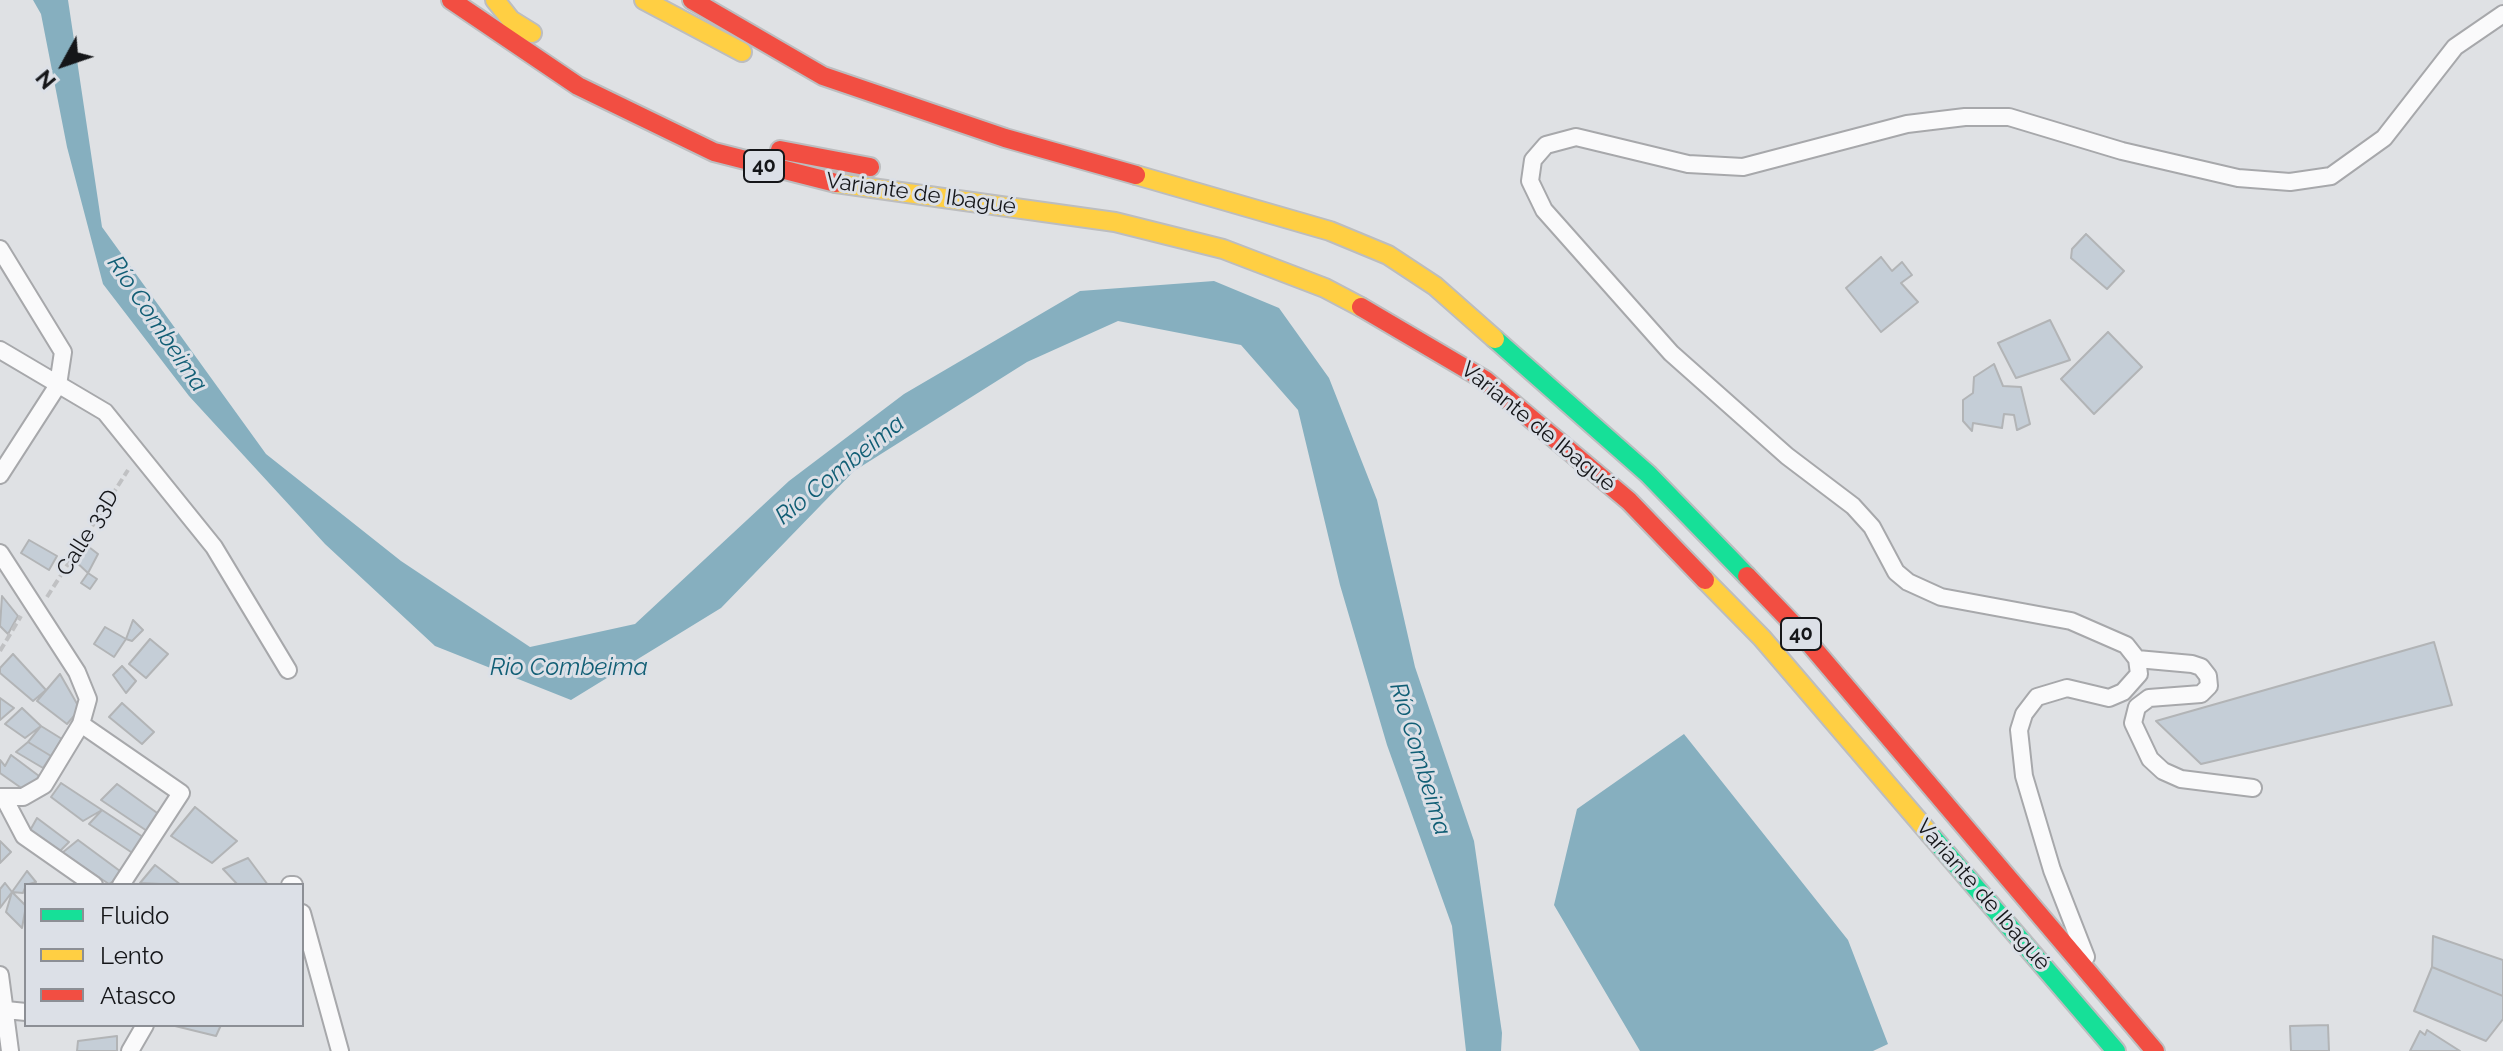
<!DOCTYPE html>
<meta charset="utf-8">
<style>
body{margin:0}
#map{position:relative;width:2503px;height:1051px;overflow:hidden;background:#dfe1e4;font-family:Raleway,sans-serif}
canvas{display:block}
.legend{position:absolute;left:24px;top:883px;width:280px;height:144px;box-sizing:border-box;background:#dce0e7;border:2px solid #8c8f95;margin:0;padding:10px 14px;list-style:none;font-size:24px;color:#151619}
.legend li{display:flex;align-items:center;gap:16px;height:40px}
.legend b{width:40px;border:2px solid #8c8f95}
.north{position:absolute;left:24px;top:24px;width:80px;height:80px;-webkit-text-stroke:6px #dce0e7;paint-order:stroke;rotate:230deg;font-size:22px;font-weight:700;line-height:32px;text-align:center;color:#151619}
.north::after{content:'';display:block;margin:auto;width:28px;height:36px;background:#151619;clip-path:polygon(50% 0,100% 100%,50% 72%,0 100%)}
</style>
<div id="map">
<canvas width="2503" height="1051"></canvas>
<ul class="legend">
<li><b style="height:10px;background:#16e098"></b>Fluido</li>
<li><b style="height:10px;background:#ffcf43"></b>Lento</li>
<li><b style="height:10px;background:#f24e42"></b>Atasco</li>
</ul>
<div class="north">N</div>
</div>
<script>
const context = document.querySelector('canvas').getContext('2d');
context.lineJoin = 'round';
function fill(path, color) { context.fillStyle = color; context.fill(path, 'evenodd'); }
const shape = rows => new Path2D(rows.map(r => 'M' + r).join(''));
function strokePath(path, color, width, dash) { context.strokeStyle = color; context.lineWidth = width; context.lineCap = dash ? 'butt' : 'round'; context.setLineDash(dash || []); context.stroke(path); }
function drawText(font, color, halo, rows, align = 'center') {
  context.font = font + ' Raleway,sans-serif'; context.lineWidth = 6; context.setLineDash([]); context.textBaseline = 'middle'; context.strokeStyle = halo; context.fillStyle = color; for (const [text, x, y, turn = 0] of rows) {
    context.save(); context.translate(x, y); context.rotate((+turn || 0) * Math.PI / 180); context.textAlign = isNaN(turn) ? turn : align; if (halo) context.strokeText(text, 0, 0); context.fillText(text, 0, 0); context.restore();
  }
}
fill(shape([
 [33,0,68,0,102,227,266,454,401,561,530,647,635,624,789,481,904,394,1080,291,1214,281,1279,308,1329,378,1377,500,1415,667,1474,841,1502,1033,1501,1051,1466,1051,1452,926,1387,745,1340,585,1298,410,1241,345,1118,321,1027,362,854,471,721,608,571,700,435,646,325,544,189,396,103,284,67,147,41,14],
 [1684,734,1848,940,1888,1044,1873,1051,1640,1051,1554,905,1577,809]
]), '#86afbf');
const building = shape([
 [2086,234,2124,271,2107,289,2071,258,2072,249,2086,234],
 [1881,257,1892,271,1902,262,1912,275,1901,283,1918,302,1881,332,1846,288,1881,257],
 [2050,320,2070,360,2016,378,1998,343,2050,320],
 [2108,332,2142,367,2094,414,2061,379,2108,332],
 [1994,364,2003,386,2021,387,2030,424,2017,430,2014,415,2004,414,2002,428,1973,423,1972,431,1963,421,1963,400,1973,393,1974,377,1994,364],
 [29,540,57,556,49,570,21,553,29,540],
 [85,544,98,554,88,573,74,560,85,544],
 [88,573,97,579,90,589,81,583,88,573],
 [2,596,18,616,8,634,0,626,2,596],
 [133,620,143,630,132,641,126,639,133,620],
 [105,627,126,639,114,657,94,644,105,627],
 [150,639,168,654,146,678,129,664,150,639],
 [2434,642,2452,705,2201,764,2156,721,2434,642],
 [13,654,46,690,33,701,0,673,0,668,13,654],
 [122,666,136,681,126,693,113,675,122,666],
 [60,674,80,709,67,724,37,701,60,674],
 [0,698,14,708,0,720,0,698],
 [122,703,154,732,142,744,109,717,122,703],
 [22,708,41,726,25,738,5,724,22,708],
 [41,726,62,739,51,756,28,742,41,726],
 [28,742,51,756,43,768,16,752,28,742],
 [11,755,39,776,27,792,0,773,0,760,5,766,11,755],
 [61,783,102,810,83,821,51,797,61,783],
 [117,784,160,815,147,831,101,800,117,784],
 [195,807,237,841,212,863,171,836,195,807],
 [102,810,146,839,134,854,89,824,102,810],
 [37,818,69,842,56,855,28,834,37,818],
 [78,840,124,874,109,884,62,853,78,840],
 [0,841,11,852,0,863,0,841],
 [248,858,268,885,238,885,223,869,248,858],
 [155,865,181,885,140,883,155,865],
 [27,871,36,882,26,885,23,893,12,892,27,871],
 [5,883,12,892,0,908,0,889,5,883],
 [12,892,26,906,22,928,6,912,12,892],
 [2433,936,2503,960,2503,996,2432,967,2433,936],
 [2432,967,2503,996,2503,1019,2486,1041,2414,1011,2432,967],
 [171,1025,221,1025,216,1036,171,1025],
 [2328,1025,2329,1051,2291,1051,2290,1026,2328,1025],
 [2427,1030,2460,1051,2410,1051,2420,1031,2425,1035,2427,1030],
 [117,1036,117,1051,77,1051,78,1041,117,1036]
]);
fill(building, '#c5ced7');
strokePath(building, '#b2b4b6', 2);
const street = shape([
 [0,249,63,352,58,385,0,475],
 [0,350,105,412,214,547,288,670],
 [0,553,77,672,88,699,81,724,44,785,23,797,0,797],
 [2137,659,2192,664,2201,667,2208,676,2209,686,2201,694,2149,698,2137,707,2133,723,2150,759,2163,771,2181,779,2253,788],
 [81,724,181,793,121,885],
 [4,798,24,836,94,885],
 [290,885,294,885],
 [302,913,340,1051],
 [2086,957,2052,870,2024,776,2019,730,2024,714,2037,697,2067,688,2109,698,2123,692,2139,674,2137,659,2126,645,2071,621,1941,597,1908,582,1896,572,1872,527,1853,506,1787,456,1671,353,1544,210,1530,181,1533,160,1546,145,1576,137,1688,164,1743,167,1907,124,1965,117,2009,117,2122,151,2238,178,2290,182,2331,176,2384,138,2455,47,2503,14],
 [0,975,10,1051],
 [6,1010,26,1012],
 [130,1051,145,1025]
]);
const fast = shape([
 [1495,339,1648,474,1747,576],
 [1929,833,2116,1051]
]);
const slow = shape([
 [495,0,511,20,532,33],
 [644,0,742,52],
 [1136,175,1330,231,1388,255,1435,286,1495,339],
 [836,183,1115,222,1223,249,1325,288,1361,307],
 [1705,580,1762,638,1929,833]
]);
const jam = shape([
 [451,0,578,86,714,152,836,183],
 [692,0,823,76,1005,138,1136,175],
 [780,150,870,167],
 [1361,307,1485,380,1629,501,1705,580],
 [1747,576,1792,623,2155,1051]
]);
strokePath(street, '#a7a8ab', 20);
strokePath(fast, '#bcbdbf', 22);
strokePath(slow, '#bcbdbf', 22);
strokePath(jam, '#bcbdbf', 22);
strokePath(shape([
 [47,597,128,470],
 [0,651,21,616]
]), '#c0c1c3', 4, [8, 4]);
strokePath(street, '#fafafb', 16);
strokePath(fast, '#16e098', 18);
strokePath(slow, '#ffcf43', 18);
strokePath(jam, '#f24e42', 18);
for (const [x, y, w] of [
 [764,166,40],
 [1801,634,40]
]) { const box = new Path2D(); box.roundRect(x - w / 2, y - 16, w, 32, 6); context.fillStyle = '#dce0e7'; context.fill(box); strokePath(box, '#151619', 2); }
drawText('bold 20px', '#151619', null, [
 ["40",764,166],
 ["40",1801,634]
]);
drawText('22px', '#151619', '#dce0e7', [
 ["Variante de Ibagué",921,194,8],
 ["Variante de Ibagué",1538,427,39],
 ["Calle 33D",88,533,-58],
 ["Variante de Ibagué",1983,895,49]
]);
drawText('italic 24px', '#115e75', '#dce0e7', [
 ["Río Combeima",157,324,56],
 ["Río Combeima",840,470,-39],
 ["Rio Combeima",569,668],
 ["Río Combeima",1420,759,73]
]);
</script>
